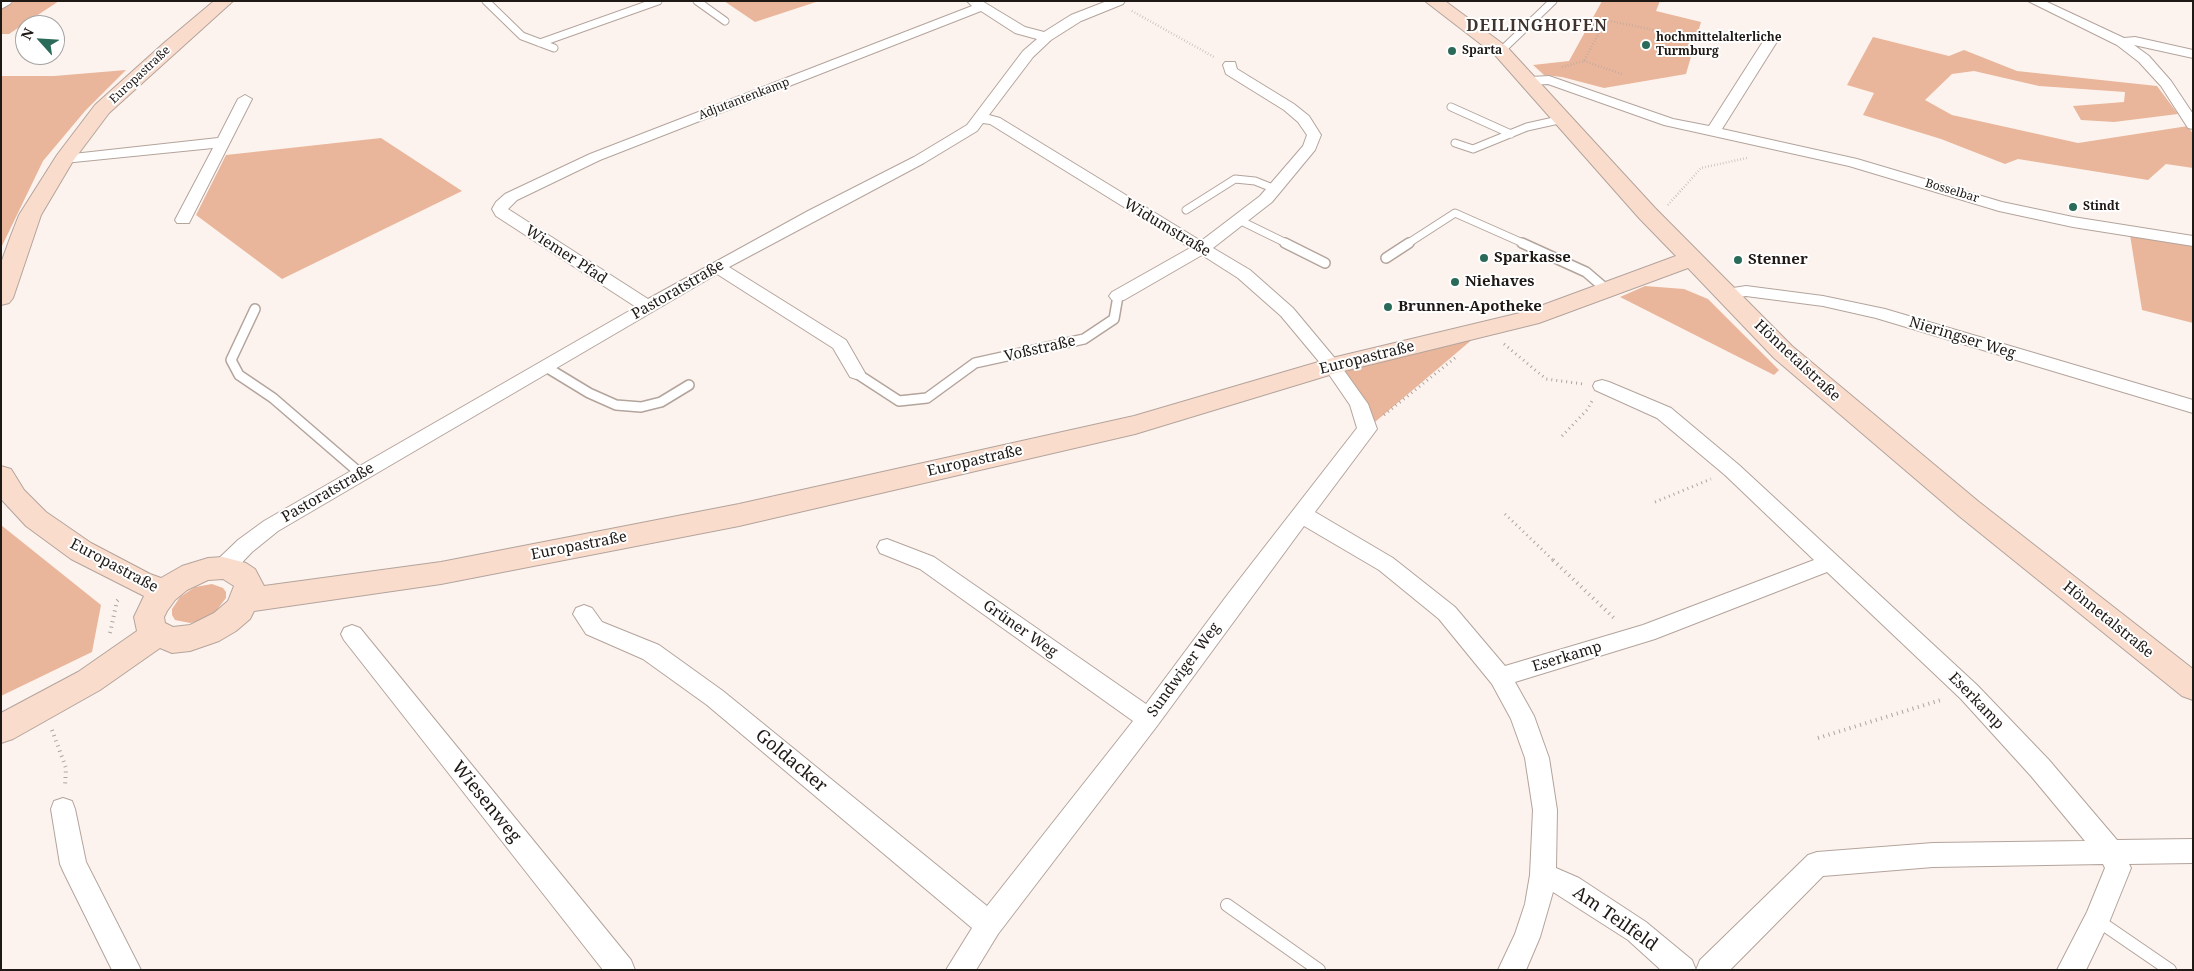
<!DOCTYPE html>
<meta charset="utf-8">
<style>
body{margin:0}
#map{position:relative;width:2194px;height:971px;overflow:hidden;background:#fdf3ee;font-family:"Noto Serif",serif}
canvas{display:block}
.frame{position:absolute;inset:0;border:2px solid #1f1916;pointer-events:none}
.north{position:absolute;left:15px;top:15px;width:50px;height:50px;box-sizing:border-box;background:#fff;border:1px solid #a5a3a2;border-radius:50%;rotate:296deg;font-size:14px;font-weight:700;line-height:20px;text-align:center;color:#1f1916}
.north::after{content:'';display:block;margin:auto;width:18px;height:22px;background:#296a58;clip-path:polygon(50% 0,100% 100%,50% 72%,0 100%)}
</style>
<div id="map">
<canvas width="2194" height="971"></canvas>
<div class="frame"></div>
<div class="north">N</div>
</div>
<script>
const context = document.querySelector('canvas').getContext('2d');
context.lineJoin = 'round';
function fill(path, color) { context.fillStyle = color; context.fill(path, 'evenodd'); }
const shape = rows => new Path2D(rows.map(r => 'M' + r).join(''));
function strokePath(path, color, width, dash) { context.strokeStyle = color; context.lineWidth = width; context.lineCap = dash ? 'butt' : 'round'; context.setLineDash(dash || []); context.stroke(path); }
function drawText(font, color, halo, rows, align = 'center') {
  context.font = font + ' "Noto Serif",serif'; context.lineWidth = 4; context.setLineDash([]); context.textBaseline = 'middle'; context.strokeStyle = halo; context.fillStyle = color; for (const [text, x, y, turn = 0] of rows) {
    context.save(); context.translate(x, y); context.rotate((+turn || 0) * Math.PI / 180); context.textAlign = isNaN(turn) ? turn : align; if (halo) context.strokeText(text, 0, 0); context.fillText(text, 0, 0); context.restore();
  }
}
fill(shape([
 [11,1,59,1,9,34,1,34,1,7],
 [724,1,819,1,755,22],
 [1602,1,1660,1,1656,11,1701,22,1686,74,1604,88,1562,77,1544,75,1533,65,1569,61],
 [1873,37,1949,56,1964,50,2017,71,2157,86,2178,114,2114,122,2081,120,2073,106,2124,102,2125,92,2039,86,1974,71,1952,74,1925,100,1952,115,2078,143,2188,126,2193,134,2193,168,2166,164,2148,180,2018,159,2005,164,1941,139,1863,115,1874,93,1847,85],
 [126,70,85,111,43,161,1,248,1,76,54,76],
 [381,138,462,191,282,279,196,215,226,155],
 [2130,235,2193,245,2193,323,2142,310],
 [1645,286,1684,289,1708,299,1779,370,1774,375,1620,297],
 [1474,338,1375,422,1366,402,1343,369],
 [1,525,101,605,92,652,1,696],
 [212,584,223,588,226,592,226,598,216,611,199,621,190,623,175,620,172,615,172,609,180,597,195,587]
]), '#e9b69b');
const laneFar2 = shape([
 [486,1,522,36,554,48],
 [697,1,725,21],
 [1,5,8,1],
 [540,43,658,1],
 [1501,51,1553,1],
 [1451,107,1511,134],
 [1455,143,1473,149,1527,127,1563,119],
 [1186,210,1235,179,1255,181,1275,189],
 [1239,220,1288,244],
 [1407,244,1455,213,1525,244]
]);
const laneFar1 = shape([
 [1285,243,1325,263],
 [1522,243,1586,272,1607,290],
 [1386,258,1409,243],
 [255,309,231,360,239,375,273,398,361,474],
 [546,367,589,393,616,405,641,407,661,402,689,385],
 [856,373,899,401,927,398,975,363,1084,339,1114,319,1118,296]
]);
const lane = shape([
 [1227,905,1319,970],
 [2097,920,2170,970]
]);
const street = shape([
 [967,1,982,1,1025,27,1044,32,1071,15,1107,1,1125,1,1123,4,1081,21,1051,40,1033,57,989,115,1000,118,1201,241,1260,196,1303,146,1307,135,1298,122,1284,110,1226,74,1223,65,1225,62,1235,62,1237,69,1294,104,1309,116,1321,135,1315,150,1272,202,1213,248,1250,270,1293,308,1338,362,1368,404,1377,429,1315,512,1393,558,1455,607,1505,666,1643,625,1814,560,1725,475,1657,418,1595,390,1593,386,1595,382,1602,380,1609,382,1671,408,1739,465,1977,685,2049,760,2117,840,2193,839,2193,863,2129,864,2131,868,2110,920,2086,970,2057,970,2087,912,2105,868,2103,864,1933,867,1823,876,1730,970,1696,970,1700,960,1808,855,1817,852,1933,843,2085,841,2031,776,1961,699,1827,572,1655,639,1515,682,1534,716,1549,758,1557,810,1556,868,1579,878,1646,922,1692,960,1696,970,1661,970,1628,940,1553,892,1540,937,1526,970,1498,970,1515,934,1525,904,1530,875,1533,810,1525,758,1511,719,1492,684,1439,619,1379,570,1304,526,1157,726,998,934,976,970,946,970,972,928,707,705,643,659,586,634,573,614,576,608,584,605,592,608,602,622,659,645,723,691,987,906,1133,721,920,569,880,553,877,547,880,541,887,539,934,557,1146,704,1228,594,1357,428,1350,405,1326,370,1281,316,1238,278,1202,255,1124,300,1118,301,1112,300,1109,296,1112,292,1190,248,990,124,983,123,977,131,924,163,729,267,846,340,865,373,862,377,856,379,850,377,833,348,717,274,278,531,252,552,231,574,223,576,215,574,212,568,215,562,238,540,264,521,636,307,496,216,492,209,496,202,505,194,590,154,972,6,967,1],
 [981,11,1015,33,1037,39,1023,51,967,125,914,157,808,211,648,299,508,209,517,200,600,160,981,11],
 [2028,1,2045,1,2124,38,2135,37,2193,50,2193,58,2134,45,2149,56,2171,81,2193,114,2193,129,2188,128,2161,86,2139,62,2117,45,2028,1],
 [1771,36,1778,40,1722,129,1857,159,2002,202,2073,217,2193,236,2193,246,2073,227,1999,211,1849,166,1664,125,1548,84,1530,85,1523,81,1530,77,1549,76,1673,119,1709,126,1764,40,1771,36],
 [245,95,252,99,189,223,177,223,175,220,213,148,64,163,59,162,57,159,59,156,64,155,218,138,238,99,245,95],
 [1746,286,1823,296,1885,309,2193,400,2193,413,1876,318,1823,306,1746,296,1726,299,1720,298,1717,294,1720,290,1746,286],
 [352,625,360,628,631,960,635,970,603,970,344,640,341,634,344,628,352,625],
 [63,798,72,801,75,809,86,862,141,970,112,970,64,873,60,864,51,809,54,801,63,798]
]);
const secondary = shape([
 [214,1,233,1,109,113,73,161,41,215,13,298,9,303,1,305,1,263,10,238,19,215,57,155,95,105,164,43,214,1],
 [1425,1,1445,1,1507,47,1655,208,1792,346,1979,502,2193,669,2193,700,2182,696,1959,516,1774,358,1688,268,1539,323,1336,373,1135,434,739,526,441,584,254,611,250,619,236,631,219,641,190,651,172,653,160,648,100,690,13,739,1,743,1,713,78,672,137,631,134,617,144,596,71,559,26,526,1,499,1,466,11,469,24,490,46,512,91,543,150,574,161,578,182,566,208,558,223,557,246,563,255,569,264,586,441,562,739,504,1134,416,1332,358,1524,312,1676,256,1639,218,1495,55,1425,1],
 [223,579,234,586,228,601,214,613,190,625,173,627,165,623,164,617,167,611,175,600,187,590,208,580,223,579]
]);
strokePath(laneFar2, '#b3a49c', 9);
strokePath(laneFar1, '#b3a49c', 12);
strokePath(lane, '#b3a49c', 14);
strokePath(street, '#b3a49c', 2);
strokePath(secondary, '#b3a49c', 2);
strokePath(shape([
 [1132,11,1214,57],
 [1584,61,1622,74],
 [1562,67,1584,61,1606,20,1663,32],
 [1668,205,1701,168,1747,158]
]), '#ada4a0', 2.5, [0.5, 2.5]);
strokePath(shape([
 [1504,344,1546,379,1583,384],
 [1384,415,1455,358],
 [1562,436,1587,410,1592,401],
 [1655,502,1711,479],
 [1505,514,1554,561]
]), '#ada4a0', 3, [1, 4]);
strokePath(shape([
 [1553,560,1615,619],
 [110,633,117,601,121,597],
 [52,730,66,768,65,786],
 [1818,738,1944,699]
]), '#ada4a0', 4, [1, 4.5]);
strokePath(laneFar2, '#fff', 7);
strokePath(laneFar1, '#fff', 9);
strokePath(lane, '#fff', 12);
fill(street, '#fff');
fill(secondary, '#fadccc');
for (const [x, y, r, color] of [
 [1646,45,5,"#296a58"],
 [1452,51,5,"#296a58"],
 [2073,207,5,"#296a58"],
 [1484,258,5,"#296a58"],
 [1738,260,5,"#296a58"],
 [1455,282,5,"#296a58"],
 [1388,307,5,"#296a58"]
]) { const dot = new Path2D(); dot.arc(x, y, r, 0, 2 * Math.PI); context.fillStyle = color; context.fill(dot); strokePath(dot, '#fff', 2); }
drawText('bold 12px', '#1f1916', '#fff', [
 ["hochmittelalterliche",1656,38],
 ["Turmburg",1656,52],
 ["Sparta",1462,51],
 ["Stindt",2083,207]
], 'left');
drawText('12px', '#1f1916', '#fff', [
 ["Europastraße",140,75,-43],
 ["Adjutantenkamp",744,99,-21],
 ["Bosselbar",1952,191,17]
]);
drawText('15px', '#1f1916', '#fff', [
 ["Widumstraße",1167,228,31],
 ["Wiemer Pfad",566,255,33],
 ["Pastoratstraße",678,290,-30],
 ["Nieringser Weg",1962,338,17],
 ["Voßstraße",1040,349,-13],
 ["Europastraße",1367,358,-14],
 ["Hönnetalstraße",1797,361,43],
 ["Europastraße",975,461,-13],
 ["Pastoratstraße",328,493,-30],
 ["Europastraße",579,546,-11],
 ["Europastraße",114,566,28],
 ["Hönnetalstraße",2108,620,39],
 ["Grüner Weg",1020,629,35],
 ["Eserkamp",1567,657,-17],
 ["Sundwiger Weg",1184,670,-54],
 ["Eserkamp",1976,701,46]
]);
drawText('bold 15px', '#1f1916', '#fff', [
 ["Sparkasse",1494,258],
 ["Stenner",1748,260],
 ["Niehaves",1465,282],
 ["Brunnen-Apotheke",1398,307]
], 'left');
context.letterSpacing = '1px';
drawText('bold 16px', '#40332d', '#fff', [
 ["DEILINGHOFEN",1537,26]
]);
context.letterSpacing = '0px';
drawText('18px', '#1f1916', '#fff', [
 ["Goldacker",791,761,40],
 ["Wiesenweg",486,802,51],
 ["Am Teilfeld",1615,919,35]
]);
</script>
